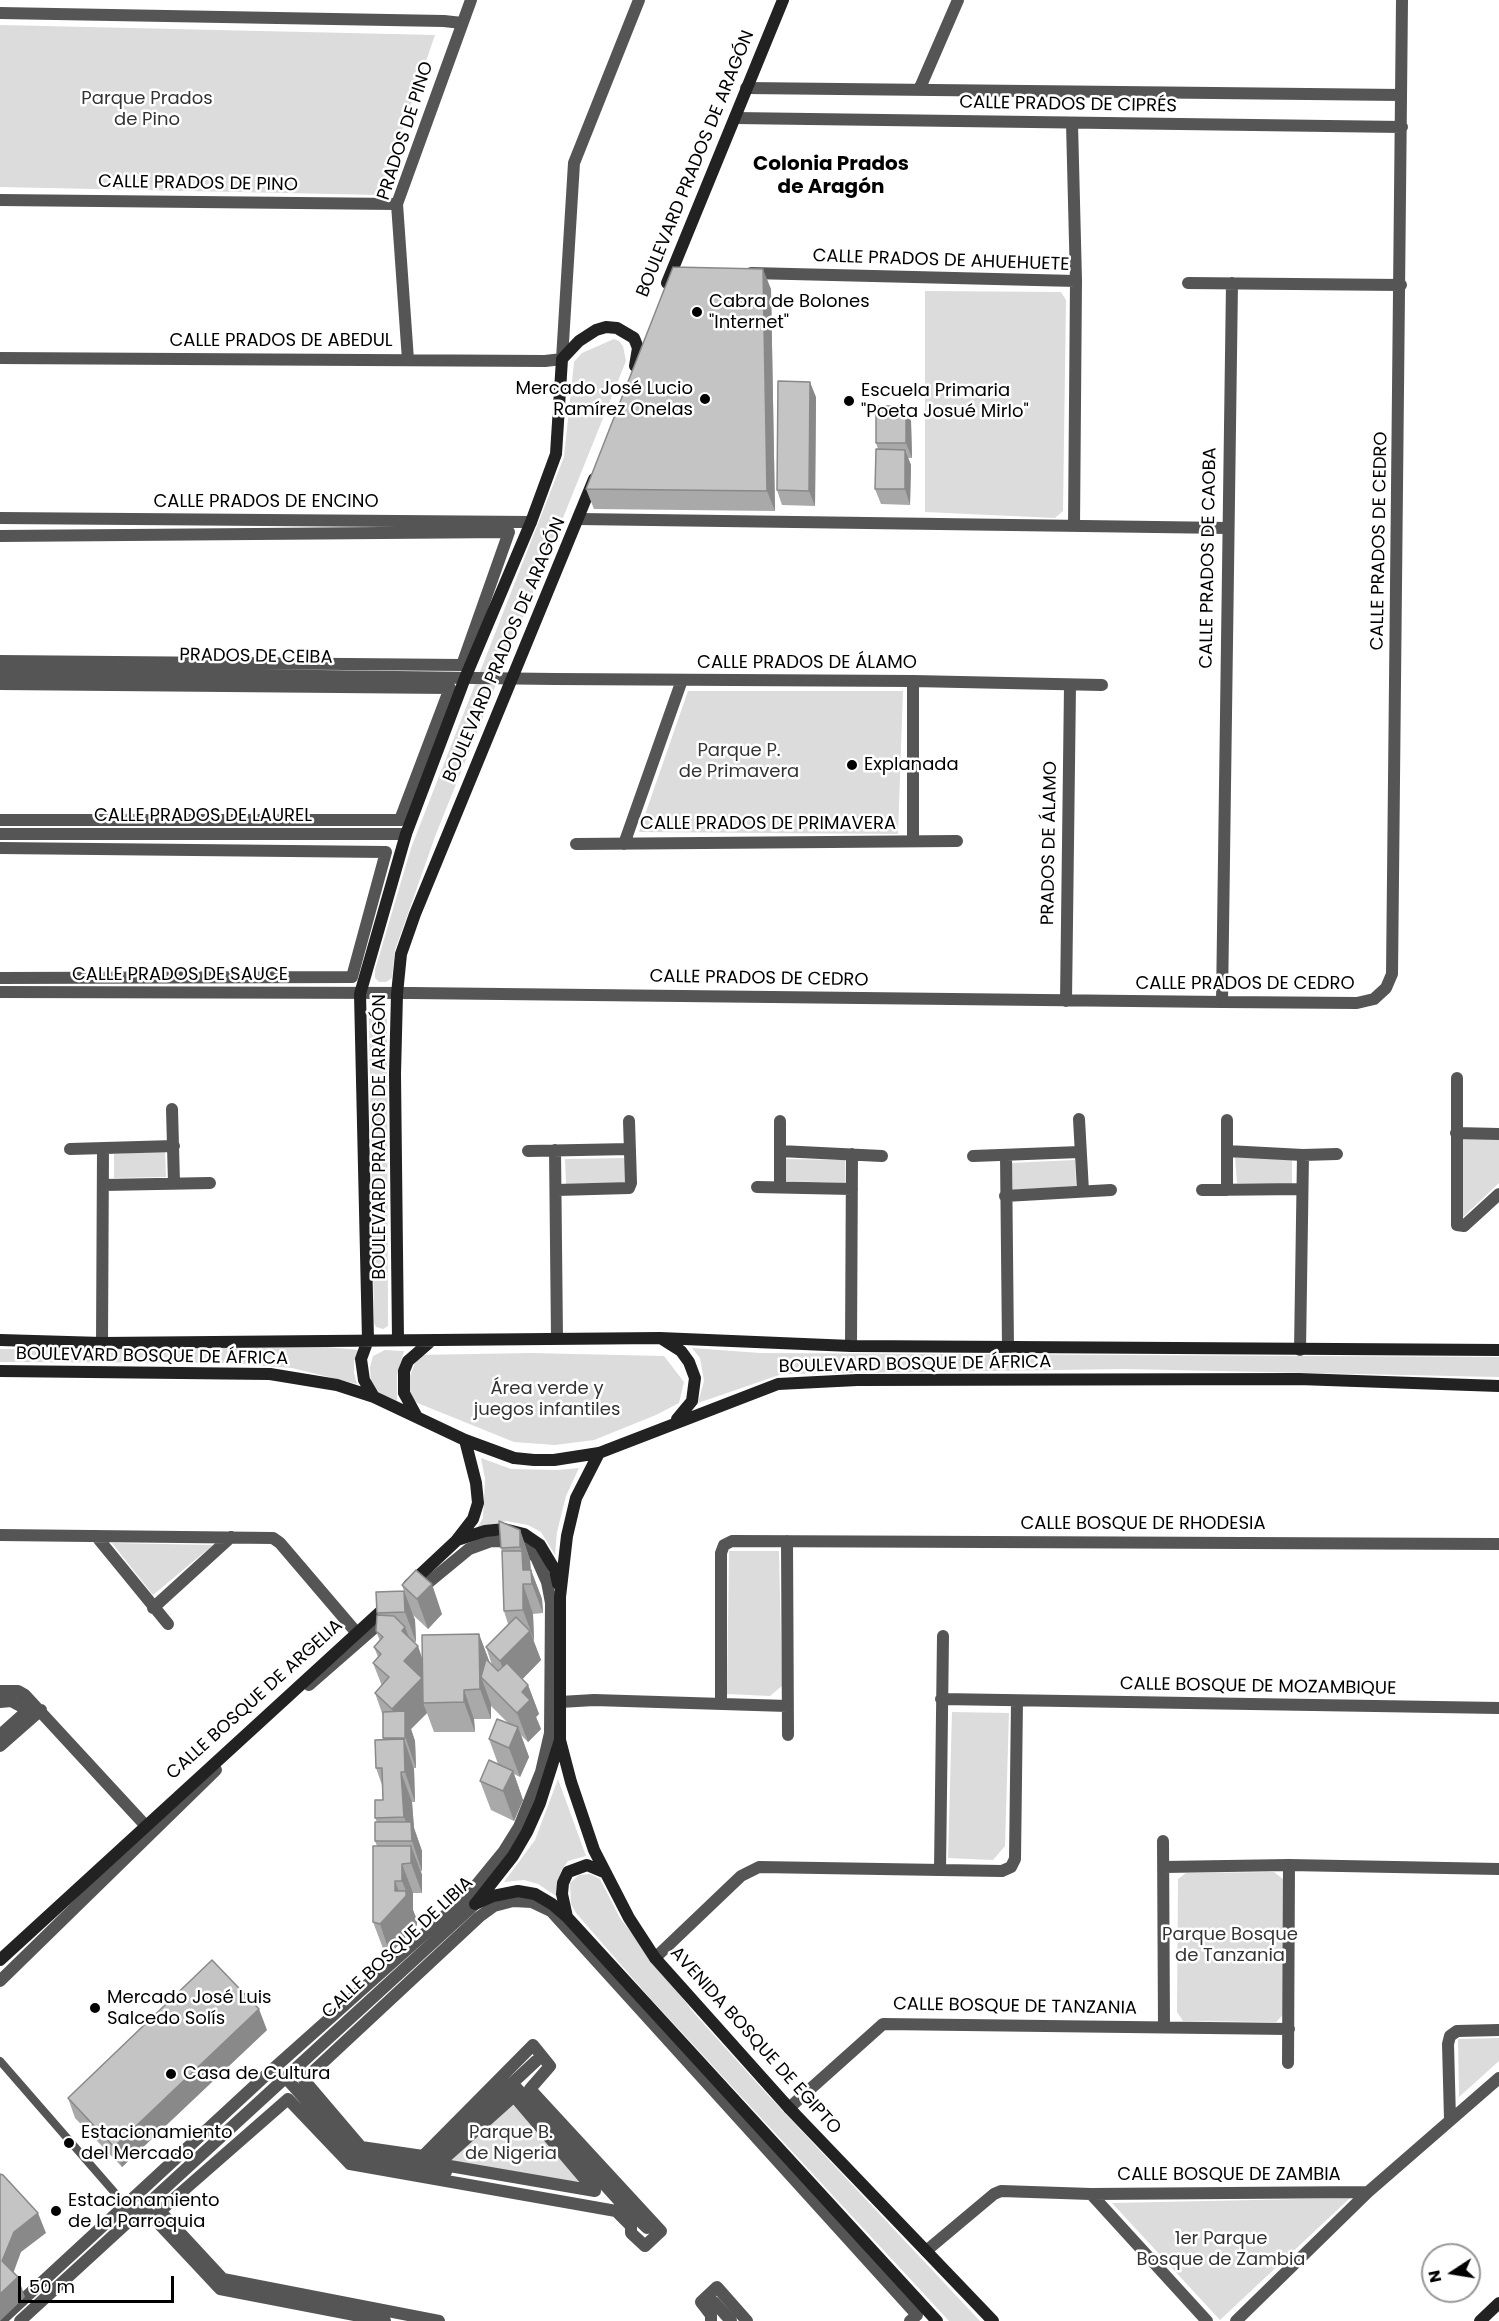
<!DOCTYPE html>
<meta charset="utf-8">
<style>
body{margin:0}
#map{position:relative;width:1499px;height:2321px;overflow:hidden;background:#fff;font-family:Poppins,sans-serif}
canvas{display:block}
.north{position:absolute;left:1421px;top:2243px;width:60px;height:60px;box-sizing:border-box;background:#fff;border:2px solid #999;border-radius:50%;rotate:258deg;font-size:16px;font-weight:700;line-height:24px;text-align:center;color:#000}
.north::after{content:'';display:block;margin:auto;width:21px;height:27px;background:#000;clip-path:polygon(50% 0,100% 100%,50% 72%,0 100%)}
.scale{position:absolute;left:18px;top:2276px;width:156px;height:27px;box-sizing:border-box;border:3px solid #000;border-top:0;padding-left:8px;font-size:18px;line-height:21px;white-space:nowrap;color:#000;-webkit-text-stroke:4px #fff;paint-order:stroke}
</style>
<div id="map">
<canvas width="1499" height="2321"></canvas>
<div class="north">N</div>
<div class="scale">50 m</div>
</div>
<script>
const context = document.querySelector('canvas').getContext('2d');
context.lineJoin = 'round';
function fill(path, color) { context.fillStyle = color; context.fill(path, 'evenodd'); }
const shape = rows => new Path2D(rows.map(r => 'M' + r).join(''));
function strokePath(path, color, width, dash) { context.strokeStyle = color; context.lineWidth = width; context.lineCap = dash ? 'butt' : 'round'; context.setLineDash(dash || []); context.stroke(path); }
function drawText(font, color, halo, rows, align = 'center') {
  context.font = font + ' Poppins,sans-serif'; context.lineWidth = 5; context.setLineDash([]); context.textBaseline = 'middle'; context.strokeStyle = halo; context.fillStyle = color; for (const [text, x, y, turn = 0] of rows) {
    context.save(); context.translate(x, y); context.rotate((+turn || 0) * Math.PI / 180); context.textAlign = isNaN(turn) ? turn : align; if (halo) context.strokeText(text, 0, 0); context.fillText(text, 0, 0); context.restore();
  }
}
fill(shape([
 [0,25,435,35,380,195,0,187],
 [925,291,1061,292,1066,300,1063,511,1055,518,925,512],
 [614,339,619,341,623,346,626,361,436,834,395,950,392,978,386,982,379,982,375,978,375,970,411,848,564,457,574,362,582,353],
 [688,691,903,691,898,834,639,832],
 [369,1018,387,1019,388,1326,383,1329,376,1327,374,1323],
 [1462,1136,1499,1139,1499,1183,1462,1218],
 [165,1151,166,1177,114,1178,114,1154],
 [1235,1157,1292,1160,1292,1184,1237,1183],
 [628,1158,627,1182,566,1184,565,1159],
 [783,1159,845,1160,845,1183,783,1181],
 [1075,1160,1076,1186,1012,1190,1011,1163],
 [204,1343,327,1347,360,1350,354,1361,354,1373,357,1384,292,1368,229,1363,0,1362,0,1349,52,1349],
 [692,1348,760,1353,1499,1357,1499,1377,1125,1369,782,1374,698,1403,704,1381,700,1358],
 [385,1350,404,1351,397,1375,397,1401,379,1393,371,1383,370,1367,373,1356],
 [530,1353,664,1356,684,1382,679,1403,656,1415,594,1440,555,1445,514,1442,410,1400,410,1376,418,1355],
 [481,1458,511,1469,557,1470,579,1468,566,1496,557,1532,555,1555,541,1532,528,1525,506,1521,477,1528,483,1518,485,1479],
 [112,1543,213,1545,153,1595],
 [729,1551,779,1551,782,1686,770,1696,727,1694],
 [952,1712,1009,1713,1005,1846,993,1860,948,1858],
 [558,1779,586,1856,568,1861,561,1871,556,1896,538,1884,524,1880,504,1882,535,1840],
 [1274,1872,1283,1879,1283,2015,1276,2022,1183,2021,1177,2012,1178,1879,1186,1873],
 [590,1874,600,1879,620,1918,694,2013,766,2093,980,2321,949,2321,649,1997,576,1913,571,1904,570,1883,579,1875],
 [1499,2038,1499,2061,1459,2097,1458,2039],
 [514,2096,595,2191,438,2164],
 [1350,2198,1220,2320,1112,2203]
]), '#dcdcdc');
strokePath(shape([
 [0,2061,135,2216]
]), '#555', 8);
strokePath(shape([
 [0,13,444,21,462,23],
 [746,88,1401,95],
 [919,90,958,0],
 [735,118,1402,127],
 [1072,123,1076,281,1074,526],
 [0,200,397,204],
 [751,273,1076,281],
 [1188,283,1401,285],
 [0,358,545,361,562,359,574,163,639,0],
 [408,360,397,204,471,0],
 [0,518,531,522],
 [579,519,1227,528],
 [0,536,509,532,462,665,0,661],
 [0,672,555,679,913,681,1102,685],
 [0,684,450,688,400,820,0,820],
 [0,834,406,834],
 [913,841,913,681],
 [576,844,957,841],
 [624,844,682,680],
 [0,848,386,852,352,977,0,978],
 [0,992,411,993,1222,1002,1357,1003,1374,999,1386,988,1392,974,1402,0],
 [1066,1001,1070,686],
 [1222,1002,1232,283],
 [1457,1078,1457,1225,1464,1226,1499,1194],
 [172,1109,174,1183],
 [1079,1119,1083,1191],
 [1456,1133,1499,1134],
 [70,1149,174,1146],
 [555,1150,557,1338],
 [528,1151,630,1149],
 [780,1151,882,1156],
 [1227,1151,1303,1155,1337,1154],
 [1006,1155,1008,1348],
 [973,1156,1080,1152],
 [104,1185,210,1183],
 [780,1186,780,1121],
 [757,1187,852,1189],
 [557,1190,629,1188,631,1183,629,1121],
 [1202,1190,1302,1189],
 [1227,1190,1227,1120],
 [1005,1196,1111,1190],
 [102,1343,103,1148],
 [851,1346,852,1154],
 [1300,1350,1303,1155],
 [0,1535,273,1538,280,1543,356,1632],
 [96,1536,168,1624],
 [787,1541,788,1735],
 [153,1608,231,1537],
 [309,1685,388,1616],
 [0,1691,18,1691,25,1695,145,1825],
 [941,1699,1499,1708],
 [0,1702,11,1701,28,1710,0,1735],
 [560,1702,594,1700,787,1706],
 [721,1703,721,1553,724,1545,732,1541,1499,1544],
 [0,1746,41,1710],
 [1163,1841,1164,2027],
 [1164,1867,1289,1865,1499,1869],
 [940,1870,943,1636],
 [655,1958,741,1876,759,1867,1002,1871,1011,1867,1015,1859,1017,1701],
 [0,1981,216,1770],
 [1288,2063,1289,1865],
 [286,2078,355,2155,446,2172],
 [513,2084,622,2204,647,2228],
 [514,2096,595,2191,438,2164,514,2096],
 [789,2108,883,2024,1289,2029],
 [1450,2119,1448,2044,1450,2036,1457,2031,1499,2030],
 [429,2161,536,2061],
 [1091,2194,1207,2321],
 [144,2208,220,2289,385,2321],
 [926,2251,994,2194,1001,2191,1091,2194,1368,2192],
 [714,2302,731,2321],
 [0,2321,264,2077,468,1895,504,1851,519,1827,541,1772,550,1733,551,1603,547,1582,536,1557,517,1542,491,1541,469,1549,418,1591],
 [20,2321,475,1904],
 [439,2321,223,2279,160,2211,288,2099,350,2164,616,2211,631,2226,631,2233,645,2246,661,2231,530,2089,550,2066,533,2045,423,2156,361,2147,304,2080,479,1917,494,1906,513,1901,532,1902,551,1911,917,2315,910,2321],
 [711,2321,711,2315,701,2302,717,2287,747,2321],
 [1236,2321,1368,2192,1499,2078]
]), '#555', 12);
strokePath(shape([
 [667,283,783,0],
 [662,1339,681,1351,689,1362,695,1378,692,1401,677,1419],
 [0,1340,102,1343,660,1338,851,1346,1499,1350],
 [398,1340,395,1074,397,994,401,954,415,914,594,479],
 [0,1371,270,1374,337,1385,374,1397,465,1440,514,1458,534,1460,554,1460,599,1453,778,1384,857,1380,1299,1379,1499,1386],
 [374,1397,364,1380,361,1359,368,1340,360,994,406,834,465,678,531,522,556,454,562,359,579,341,596,330,606,327,617,328,634,338,638,348,635,366],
 [417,1417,404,1393,404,1371,408,1361,431,1341],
 [457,1540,485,1531,504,1529,524,1534,540,1545,555,1570,558,1584],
 [409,1585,456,1541,473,1519,478,1503,476,1483,465,1440],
 [560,1740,571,1782,594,1850,629,1918,655,1958,789,2108,993,2321],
 [476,1903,513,1856,527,1832,540,1803,560,1740,560,1597,567,1536,576,1498,599,1453],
 [475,1904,493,1896,518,1891,535,1894,552,1904,567,1917,937,2321],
 [567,1917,562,1894,563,1883,568,1872,587,1865,606,1873],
 [0,1960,390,1603],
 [1480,2321,1499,2303]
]), '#222', 12);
fill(shape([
 [771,289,775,511,594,509,586,489],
 [816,397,815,506,782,505,777,490],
 [911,421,912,458,908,458,911,465,910,505,881,504,875,489,878,449,876,443],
 [520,1530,530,1560,531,1570,542,1599,543,1613,533,1614,534,1640,533,1640,541,1660,522,1679,528,1685,539,1714,536,1717,541,1729,528,1742,521,1735,529,1757,520,1777,514,1774,523,1800,514,1821,491,1810,480,1781,498,1764,489,1739,509,1724,491,1706,491,1704,491,1719,474,1719,475,1732,434,1732,427,1713,411,1729,415,1741,416,1768,414,1768,415,1802,412,1802,414,1828,422,1851,422,1871,421,1871,422,1875,422,1893,413,1893,413,1910,417,1920,417,1925,390,1954,384,1951,373,1922,377,1846,375,1841,377,1822,375,1818,383,1800,382,1785,376,1768,383,1740,383,1716,375,1693,382,1686,373,1663,378,1657,374,1647,380,1641,376,1631,378,1615,377,1613,404,1591,402,1585,442,1614,428,1629,413,1615,415,1620,416,1642,413,1642,418,1646,422,1659,479,1634,489,1662,492,1665,486,1647,508,1624,504,1611,502,1551,501,1548],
 [267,2030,122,2167,75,2118,68,2098]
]), '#a9a9a9');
fill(shape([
 [763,269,771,289,775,511,767,491],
 [810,382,816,397,815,506,809,491],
 [906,406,911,421,912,458,906,443],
 [905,450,911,465,910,505,905,489],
 [520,1530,530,1560,531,1576,531,1570,542,1599,543,1613,532,1584,523,1570,522,1551,520,1547],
 [432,1584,442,1614,428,1629,417,1599],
 [523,1584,533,1614,534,1640,523,1610],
 [404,1591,415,1620,416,1642,405,1612],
 [405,1627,414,1650,418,1646,428,1676,423,1703,427,1713,411,1729,415,1741,416,1768,405,1736,402,1739,392,1709,404,1661,402,1631],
 [530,1631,541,1660,511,1691,500,1661],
 [479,1634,490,1663,481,1677,491,1704,491,1719,480,1689],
 [528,1685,539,1714,536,1717,541,1729,528,1742,517,1713,522,1692],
 [464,1690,474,1719,475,1732,464,1702],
 [518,1727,529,1757,520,1777,509,1748],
 [404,1739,414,1769,415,1802,405,1772],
 [513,1771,523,1800,514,1821,503,1791],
 [401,1772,412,1802,414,1828,422,1851,422,1871,412,1841,412,1837,404,1817],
 [411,1846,422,1875,422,1893,411,1863],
 [402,1864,413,1893,413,1910,417,1920,417,1925,390,1954,380,1924,395,1891,395,1881,402,1900,406,1891,402,1881],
 [259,2009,267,2030,122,2167,114,2147],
 [38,2213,46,2233,21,2252,10,2282,2,2261,14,2232],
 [18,2277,25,2297,0,2321,0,2294]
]), '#898989');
const building = shape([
 [673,267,763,269,767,491,586,489,673,267],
 [778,381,810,382,809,491,777,490,778,381],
 [876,406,906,406,906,443,876,443,876,406],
 [876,449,905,450,905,489,875,489,876,449],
 [499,1521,520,1530,520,1547,501,1548,499,1521],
 [502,1551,522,1551,523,1570,531,1570,532,1584,523,1584,523,1610,504,1611,502,1551],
 [416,1570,432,1584,417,1599,402,1585,416,1570],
 [404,1591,405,1612,377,1613,376,1592,404,1591],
 [377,1615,394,1616,405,1627,402,1631,418,1646,404,1661,422,1678,392,1709,375,1693,389,1677,373,1663,381,1654,374,1647,383,1637,376,1631,377,1615],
 [516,1617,530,1631,500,1661,486,1647,516,1617],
 [479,1634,480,1689,464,1690,464,1702,423,1703,422,1635,479,1634],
 [486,1659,498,1671,507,1663,528,1685,522,1692,530,1700,517,1713,481,1677,486,1659],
 [405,1711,405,1738,383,1738,383,1712,405,1711],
 [497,1719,518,1727,509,1748,489,1739,497,1719],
 [404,1739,405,1772,401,1772,404,1817,375,1818,375,1800,383,1800,382,1768,376,1768,375,1740,404,1739],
 [489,1760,513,1771,503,1791,480,1781,489,1760],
 [375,1822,411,1822,412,1841,375,1841,375,1822],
 [373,1846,411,1846,411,1863,402,1864,402,1881,395,1881,395,1891,406,1891,406,1896,380,1924,373,1922,373,1846],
 [212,1960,259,2009,114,2147,68,2098,212,1960],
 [0,2174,3,2175,38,2213,14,2232,2,2261,18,2277,0,2294,0,2174]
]);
fill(building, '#c4c4c4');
strokePath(building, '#898989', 1.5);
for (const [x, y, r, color] of [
 [697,312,6,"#000"],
 [705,399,6,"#000"],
 [849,401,6,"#000"],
 [852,765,6,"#000"],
 [95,2008,6,"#000"],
 [171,2074,6,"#000"],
 [69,2143,6,"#000"],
 [56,2211,6,"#000"]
]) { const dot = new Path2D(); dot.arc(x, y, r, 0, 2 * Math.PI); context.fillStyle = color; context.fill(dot); strokePath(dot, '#fff', 2); }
drawText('18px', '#333', '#fff', [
 ["Parque Prados",147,99],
 ["de Pino",147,120],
 ["Parque P.",739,751],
 ["de Primavera",739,772],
 ["Área verde y",547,1389],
 ["juegos infantiles",547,1410],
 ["Parque Bosque",1230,1935],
 ["de Tanzania",1230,1956],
 ["Parque B.",511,2133],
 ["de Nigeria",511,2154],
 ["1er Parque",1221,2239],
 ["Bosque de Zambia",1221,2260]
]);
drawText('18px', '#000', '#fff', [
 ["CALLE PRADOS DE CIPRÉS",1068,105,1],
 ["PRADOS DE PINO",406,131,-72],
 ["BOULEVARD PRADOS DE ARAGÓN",696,164,-68],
 ["CALLE PRADOS DE PINO",198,184,1],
 ["CALLE PRADOS DE AHUEHUETE",941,261,2],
 ["CALLE PRADOS DE ABEDUL",281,341],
 ["CALLE PRADOS DE ENCINO",266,502],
 ["CALLE PRADOS DE CEDRO",1380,541,-89],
 ["CALLE PRADOS DE CAOBA",1209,558,-89],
 ["BOULEVARD PRADOS DE ARAGÓN",505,650,-67],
 ["PRADOS DE CEIBA",256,657,1],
 ["CALLE PRADOS DE ÁLAMO",807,663],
 ["CALLE PRADOS DE LAUREL",203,816],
 ["CALLE PRADOS DE PRIMAVERA",768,824],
 ["PRADOS DE ÁLAMO",1050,843,-89],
 ["CALLE PRADOS DE SAUCE",180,975],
 ["CALLE PRADOS DE CEDRO",759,979,1],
 ["CALLE PRADOS DE CEDRO",1245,984],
 ["BOULEVARD PRADOS DE ARAGÓN",380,1137,-90],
 ["BOULEVARD BOSQUE DE ÁFRICA",152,1357,1],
 ["BOULEVARD BOSQUE DE ÁFRICA",915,1365,-1],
 ["CALLE BOSQUE DE RHODESIA",1143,1524],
 ["CALLE BOSQUE DE MOZAMBIQUE",1258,1687,1],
 ["CALLE BOSQUE DE ARGELIA",255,1700,-42],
 ["CALLE BOSQUE DE LIBIA",398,1948,-43],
 ["CALLE BOSQUE DE TANZANIA",1015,2007,1],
 ["AVENIDA BOSQUE DE EGIPTO",755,2041,48],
 ["CALLE BOSQUE DE ZAMBIA",1229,2175]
]);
drawText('18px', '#000', '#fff', [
 ["Cabra de Bolones",709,302],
 ["\"Internet\"",709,323],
 ["Mercado José Lucio",693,389,"right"],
 ["Ramírez Onelas",693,410,"right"],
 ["Escuela Primaria",861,391],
 ["\"Poeta Josué Mirlo\"",861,412],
 ["Explanada",864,765],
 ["Mercado José Luis",107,1998],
 ["Salcedo Solís",107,2019],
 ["Casa de Cultura",183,2074],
 ["Estacionamiento",81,2133],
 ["del Mercado",81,2154],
 ["Estacionamiento",68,2201],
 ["de la Parroquia",68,2222]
], 'left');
drawText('bold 20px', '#000', '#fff', [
 ["Colonia Prados",831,165],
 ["de Aragón",831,188]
]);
</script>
